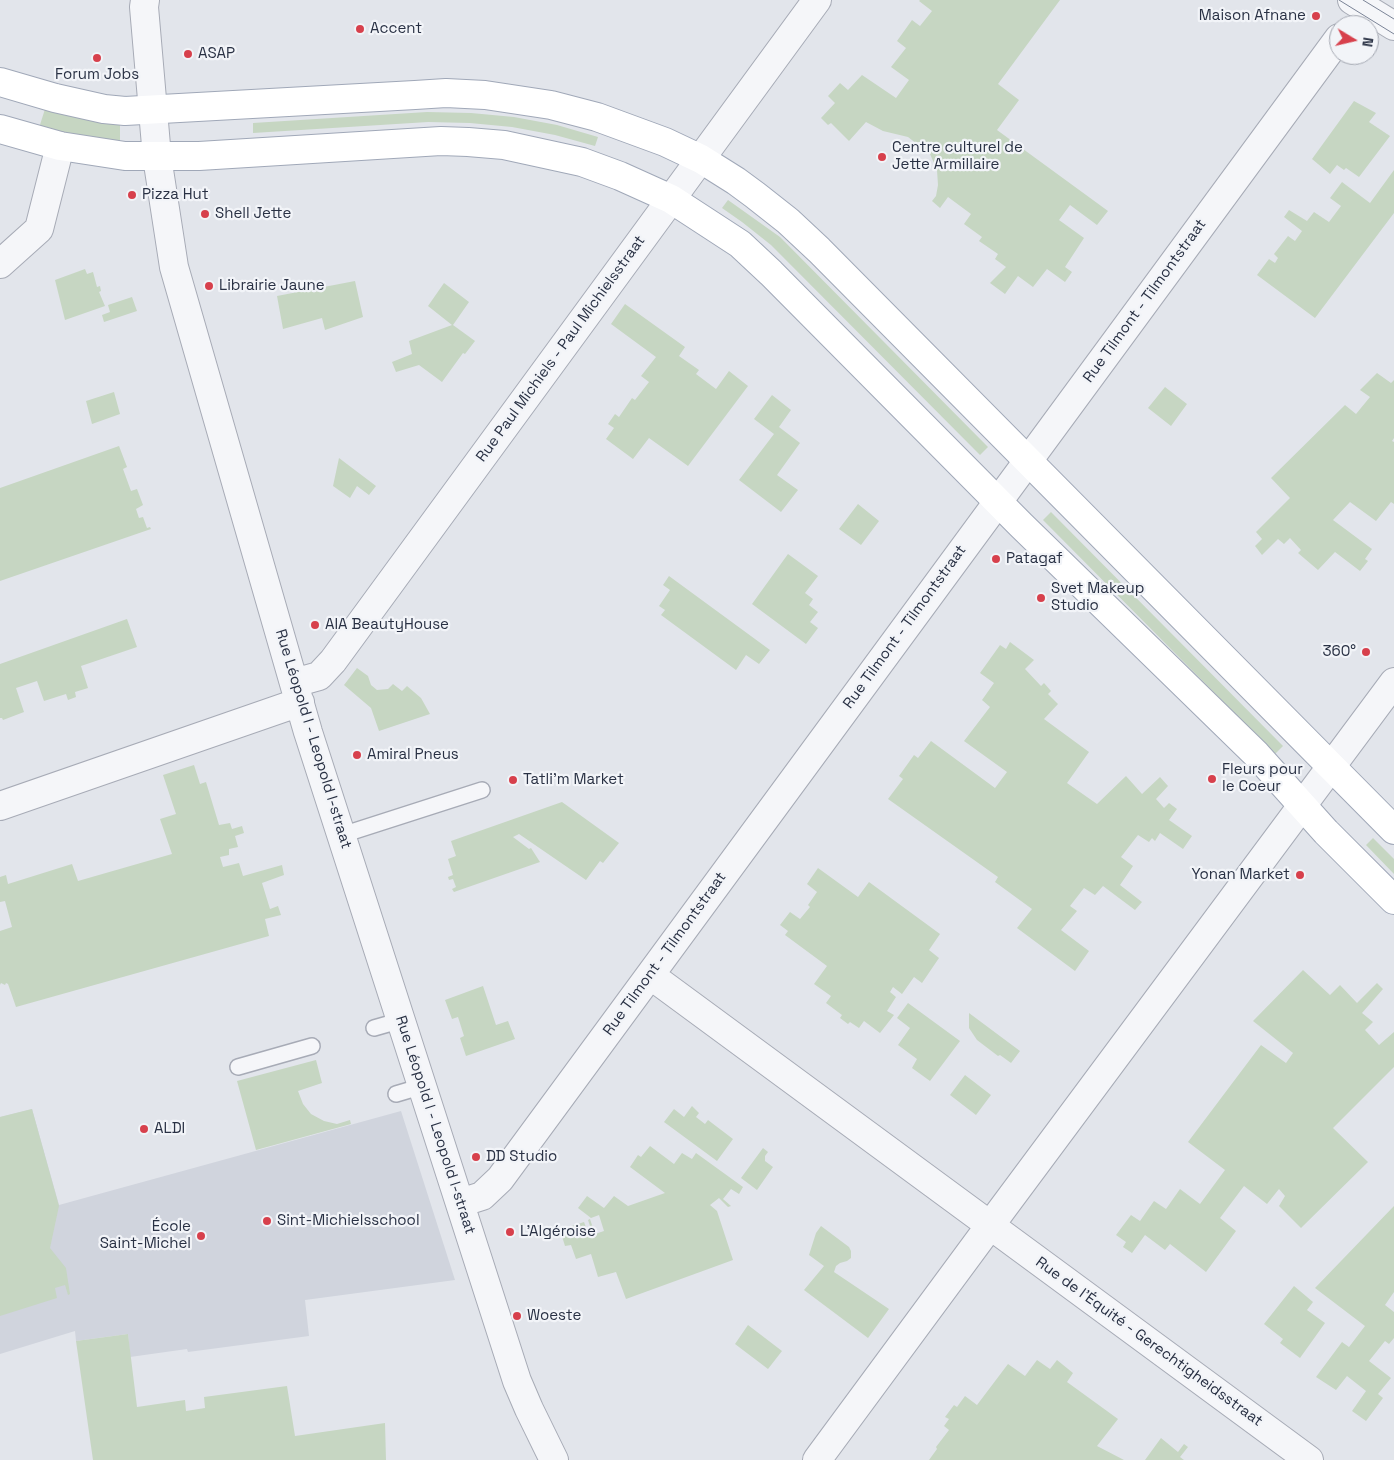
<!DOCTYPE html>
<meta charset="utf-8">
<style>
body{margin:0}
#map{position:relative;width:1394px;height:1460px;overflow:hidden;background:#e2e5eb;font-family:"Space Grotesk",sans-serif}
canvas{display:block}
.north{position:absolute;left:1329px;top:15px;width:50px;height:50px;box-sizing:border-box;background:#f2f4f8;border:1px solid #a2a6b0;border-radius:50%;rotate:99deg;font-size:14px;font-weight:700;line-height:20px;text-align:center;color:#293144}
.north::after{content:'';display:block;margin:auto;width:18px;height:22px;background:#d7404c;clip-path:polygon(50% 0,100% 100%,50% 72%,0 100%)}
</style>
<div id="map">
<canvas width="1394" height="1460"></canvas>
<div class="north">N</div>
</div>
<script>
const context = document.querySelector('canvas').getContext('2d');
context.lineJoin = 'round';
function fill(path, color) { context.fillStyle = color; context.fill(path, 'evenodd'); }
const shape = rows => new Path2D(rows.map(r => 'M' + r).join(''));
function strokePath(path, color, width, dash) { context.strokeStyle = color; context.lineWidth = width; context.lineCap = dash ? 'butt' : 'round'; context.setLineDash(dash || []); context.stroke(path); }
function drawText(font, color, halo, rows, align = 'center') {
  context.font = font + ' "Space Grotesk",sans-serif'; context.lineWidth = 4.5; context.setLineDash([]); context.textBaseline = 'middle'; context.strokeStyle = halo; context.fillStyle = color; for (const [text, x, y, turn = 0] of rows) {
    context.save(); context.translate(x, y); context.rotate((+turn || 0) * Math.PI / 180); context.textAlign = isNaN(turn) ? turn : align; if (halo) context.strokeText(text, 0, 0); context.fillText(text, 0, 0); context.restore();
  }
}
fill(shape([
 [32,1109,59,1205,401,1111,455,1280,305,1300,309,1336,188,1352,187,1349,130,1357,128,1334,76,1341,75,1331,0,1354,0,1117]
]), '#d0d4dd');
fill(shape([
 [920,0,1060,0,998,84,1019,100,997,130,1108,211,1097,225,1070,205,1059,220,1084,238,1065,267,1072,272,1065,282,1047,269,1033,287,1018,276,1005,294,990,283,1006,267,995,259,998,254,979,241,982,237,964,224,971,214,948,197,940,208,932,201,936,196,938,185,937,170,930,154,908,137,883,131,866,122,849,141,831,123,828,125,821,118,835,103,828,96,840,83,848,90,862,75,896,98,909,80,891,67,906,48,897,41,912,20,920,26,932,11,919,1],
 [1354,101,1376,113,1369,122,1390,136,1359,177,1346,168,1344,170,1337,165,1330,174,1312,159],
 [45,109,83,117,120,122,120,141,81,137,39,128],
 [427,112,471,113,514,117,557,125,598,137,595,146,555,135,512,127,470,123,428,122,253,133,253,123],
 [1394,170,1394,213,1315,318,1257,275,1269,259,1275,263,1278,258,1274,254,1288,236,1295,241,1302,231,1284,217,1289,210,1307,221,1314,212,1329,222,1341,206,1330,198,1342,182,1370,203],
 [728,200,780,237,988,447,980,455,771,245,742,222,722,208],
 [85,269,87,274,93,272,97,287,100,286,101,291,99,292,105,306,65,320,55,280],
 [355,281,363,317,325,330,322,318,283,329,277,296],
 [444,283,469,302,453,325,475,341,465,354,463,353,442,382,419,365,396,372,392,362,412,354,409,341,452,325,428,306],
 [132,297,137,311,104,322,102,315,110,312,108,305],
 [625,304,685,347,679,356,699,370,696,374,716,389,729,371,748,386,688,466,649,438,633,459,606,439,614,428,608,424,615,414,619,417,632,398,635,400,649,382,641,376,656,357,611,324],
 [1377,373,1391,383,1394,380,1394,438,1392,441,1394,442,1394,504,1391,502,1376,521,1350,502,1333,520,1372,549,1365,559,1368,561,1360,571,1335,552,1318,570,1298,553,1301,550,1290,538,1284,544,1278,539,1262,555,1255,546,1262,539,1256,532,1290,498,1271,478,1345,405,1356,414,1370,397,1360,390],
 [1165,387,1187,404,1171,426,1148,408],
 [114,392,120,414,92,424,86,401],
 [772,395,791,410,779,427,800,443,777,475,798,490,781,512,739,480,774,434,754,419],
 [119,446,127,467,123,469,131,491,137,489,143,505,136,509,139,518,143,517,147,528,150,527,151,529,0,581,0,488],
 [339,458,376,486,369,495,357,486,350,498,333,486],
 [858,504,879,521,861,545,839,529],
 [1051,512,1283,746,1275,754,1043,520],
 [788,554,818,576,805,593,813,599,809,605,818,612,810,622,818,628,806,644,752,604],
 [669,576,770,650,759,664,746,655,736,670,661,615,665,610,659,606,670,590,663,585],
 [127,619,137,647,81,666,88,688,75,692,76,697,68,700,66,694,44,701,37,681,16,688,24,712,3,720,2,718,0,718,0,664],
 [1010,642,1034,660,1025,669,1041,686,1044,683,1051,691,1048,694,1058,704,1044,719,1089,752,1067,783,1097,804,1126,776,1142,794,1160,777,1168,786,1156,799,1164,808,1169,803,1177,809,1169,820,1192,836,1183,849,1160,833,1155,841,1152,838,1149,842,1138,835,1121,857,1133,866,1120,885,1142,902,1135,910,1103,886,1095,895,1084,888,1070,906,1077,911,1061,930,1089,951,1075,971,1017,928,1032,909,995,882,998,877,888,799,903,779,899,776,914,755,918,758,931,741,995,788,1007,772,964,741,990,707,982,700,994,683,980,673,1000,645,1006,649],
 [357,668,368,676,371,685,377,690,388,689,393,684,402,691,407,686,421,698,430,714,379,731,371,708,344,685],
 [194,765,200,784,206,782,219,825,230,823,232,829,242,826,244,833,235,836,238,847,229,849,229,855,220,857,223,867,239,863,243,876,282,865,284,875,262,883,270,909,278,906,281,915,265,919,269,936,16,1007,8,984,6,983,5,985,1,983,0,985,0,931,12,927,5,901,0,902,0,877,6,875,8,884,72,864,78,881,172,854,160,819,176,814,163,775],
 [562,802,619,843,603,863,600,861,586,880,519,834,513,837,529,849,531,848,540,862,454,892,452,889,456,887,453,879,449,880,448,877,453,875,448,859,456,856,451,841],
 [1373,838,1394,859,1394,874,1366,845],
 [818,868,858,897,869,882,940,934,929,950,939,958,922,983,914,977,902,994,893,987,890,992,896,997,887,1011,894,1015,880,1033,864,1021,859,1028,850,1022,848,1024,840,1018,842,1015,826,1003,831,996,814,984,827,966,785,935,788,931,780,925,790,912,800,919,810,907,808,905,817,892,807,884],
 [1303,970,1330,995,1340,985,1357,1003,1377,983,1383,989,1362,1013,1373,1022,1365,1030,1379,1045,1394,1032,1394,1067,1333,1128,1368,1162,1301,1228,1279,1206,1285,1196,1279,1189,1267,1204,1244,1186,1220,1218,1236,1231,1206,1272,1170,1244,1165,1250,1145,1235,1132,1253,1123,1247,1126,1242,1116,1235,1131,1215,1140,1221,1154,1201,1166,1209,1180,1189,1200,1204,1225,1170,1188,1142,1261,1045,1286,1063,1293,1053,1253,1021],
 [483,986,496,1025,508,1021,515,1039,466,1056,460,1038,464,1036,458,1017,452,1019,445,1000],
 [908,1003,960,1041,930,1081,912,1068,917,1059,898,1045,910,1028,897,1018],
 [969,1013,1020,1051,1011,1063,1000,1055,998,1056,977,1040,969,1028],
 [316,1060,322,1083,298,1091,303,1104,311,1114,324,1121,337,1124,350,1120,351,1124,256,1150,237,1081],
 [965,1075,991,1095,976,1115,950,1095],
 [692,1106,699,1113,696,1117,705,1124,708,1120,733,1139,717,1161,664,1122,674,1109,684,1117],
 [32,1109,59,1206,50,1248,66,1268,70,1294,68,1295,65,1285,55,1288,57,1298,0,1316,0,1117],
 [650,1146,674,1164,682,1153,692,1159,696,1153,743,1187,739,1194,731,1189,723,1199,731,1206,728,1207,719,1198,710,1205,717,1211,733,1260,626,1299,616,1272,598,1277,591,1254,576,1259,571,1245,565,1246,560,1230,584,1222,587,1230,591,1229,588,1220,590,1219,595,1234,604,1231,599,1215,591,1218,578,1208,587,1196,604,1208,614,1196,628,1206,665,1193,630,1167,638,1155,641,1157],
 [763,1148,768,1152,765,1156,765,1161,773,1167,757,1190,741,1178],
 [1394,1206,1394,1292,1385,1305,1394,1312,1394,1338,1389,1344,1385,1341,1369,1361,1391,1378,1378,1394,1383,1398,1366,1421,1352,1411,1366,1391,1347,1376,1336,1390,1316,1377,1342,1342,1349,1347,1365,1326,1315,1288],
 [821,1226,849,1247,851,1251,851,1258,847,1261,840,1263,836,1266,834,1272,889,1309,868,1338,804,1290,824,1266,809,1255,816,1233],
 [1294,1286,1313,1302,1307,1310,1325,1323,1300,1358,1280,1343,1283,1339,1264,1324],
 [748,1325,782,1351,768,1369,735,1344],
 [128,1334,137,1407,185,1400,186,1411,205,1408,204,1397,287,1386,295,1436,385,1423,386,1460,93,1460,76,1341],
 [1037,1360,1050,1369,1057,1360,1073,1373,1067,1382,1118,1419,1097,1446,1124,1460,929,1460,937,1449,936,1447,949,1430,944,1426,949,1419,945,1417,954,1405,957,1407,965,1396,977,1405,1008,1364,1025,1376],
 [1161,1438,1178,1452,1184,1444,1188,1447,1180,1457,1184,1460,1145,1460]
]), '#c6d6c2');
const lane = shape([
 [342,835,482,790],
 [374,1028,402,1020],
 [238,1067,312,1046],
 [396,1094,423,1086]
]);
const street = shape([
 [145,0,144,7,157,157,174,267,308,732,517,1381,529,1409,554,1460],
 [1352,0,1394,26],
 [0,264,39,229,60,146],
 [294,683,319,676,333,661,817,0],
 [0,806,300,702],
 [650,975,1309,1460],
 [460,1203,482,1196,500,1179,1339,38],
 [817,1460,1003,1208,1394,682]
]);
const primary = shape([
 [0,82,55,98,104,109,125,111,415,95,446,93,485,95,551,105,597,117,665,142,701,159,736,181,755,195,788,221,819,250,1394,830],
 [0,129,60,146,125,156,199,156,441,141,468,142,504,145,582,162,620,176,671,199,740,244,771,273,1021,525,1256,754,1326,832,1394,900]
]);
strokePath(lane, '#a7abb6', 18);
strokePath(street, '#a7abb6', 30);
strokePath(primary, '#a0a8b8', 30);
strokePath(lane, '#f5f6f9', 15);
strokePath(street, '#f5f6f9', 28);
strokePath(primary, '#fff', 28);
strokePath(shape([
 [1339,0,1394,34],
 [1363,0,1394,19]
]), '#7a8396', 1);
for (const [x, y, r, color] of [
 [1316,16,5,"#d7404c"],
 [360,29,5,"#d7404c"],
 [188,54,5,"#d7404c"],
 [97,58,5,"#d7404c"],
 [882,157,5,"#d7404c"],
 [132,195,5,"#d7404c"],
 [205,214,5,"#d7404c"],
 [209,286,5,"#d7404c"],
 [996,559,5,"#d7404c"],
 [1041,598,5,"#d7404c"],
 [315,625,5,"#d7404c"],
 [1366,652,5,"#d7404c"],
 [357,755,5,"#d7404c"],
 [1212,779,5,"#d7404c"],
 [513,780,5,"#d7404c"],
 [1300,875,5,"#d7404c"],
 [144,1129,5,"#d7404c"],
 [476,1157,5,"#d7404c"],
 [267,1221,5,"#d7404c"],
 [510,1232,5,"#d7404c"],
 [201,1236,5,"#d7404c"],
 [517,1316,5,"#d7404c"]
]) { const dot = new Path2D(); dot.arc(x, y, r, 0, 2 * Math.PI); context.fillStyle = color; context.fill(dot); strokePath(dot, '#f2f4f8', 2); }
drawText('15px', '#293144', '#f2f4f8', [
 ["Maison Afnane",1306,16,"right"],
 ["Accent",370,29],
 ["ASAP",198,54],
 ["Forum Jobs",97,75,"center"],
 ["Centre culturel de",892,148],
 ["Jette Armillaire",892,165],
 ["Pizza Hut",142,195],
 ["Shell Jette",215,214],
 ["Librairie Jaune",219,286],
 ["Patagaf",1006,559],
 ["Svet Makeup",1051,589],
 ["Studio",1051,606],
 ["AIA BeautyHouse",325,625],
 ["360°",1356,652,"right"],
 ["Amiral Pneus",367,755],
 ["Fleurs pour",1222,770],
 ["le Coeur",1222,787],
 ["Tatli'm Market",523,780],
 ["Yonan Market",1290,875,"right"],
 ["ALDI",154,1129],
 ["DD Studio",486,1157],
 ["Sint-Michielsschool",277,1221],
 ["École",191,1227,"right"],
 ["Saint-Michel",191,1244,"right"],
 ["L'Algéroise",520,1232],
 ["Woeste",527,1316]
], 'left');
drawText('15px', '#293144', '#f2f4f8', [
 ["Rue Tilmont - Tilmontstraat",1145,301,-54],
 ["Rue Paul Michiels - Paul Michielsstraat",561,349,-54],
 ["Rue Tilmont - Tilmontstraat",905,627,-54],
 ["Rue Léopold I - Leopold I-straat",313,739,73],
 ["Rue Tilmont - Tilmontstraat",665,954,-54],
 ["Rue Léopold I - Leopold I-straat",435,1125,72],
 ["Rue de l'Équité - Gerechtigheidsstraat",1149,1342,36]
]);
</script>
